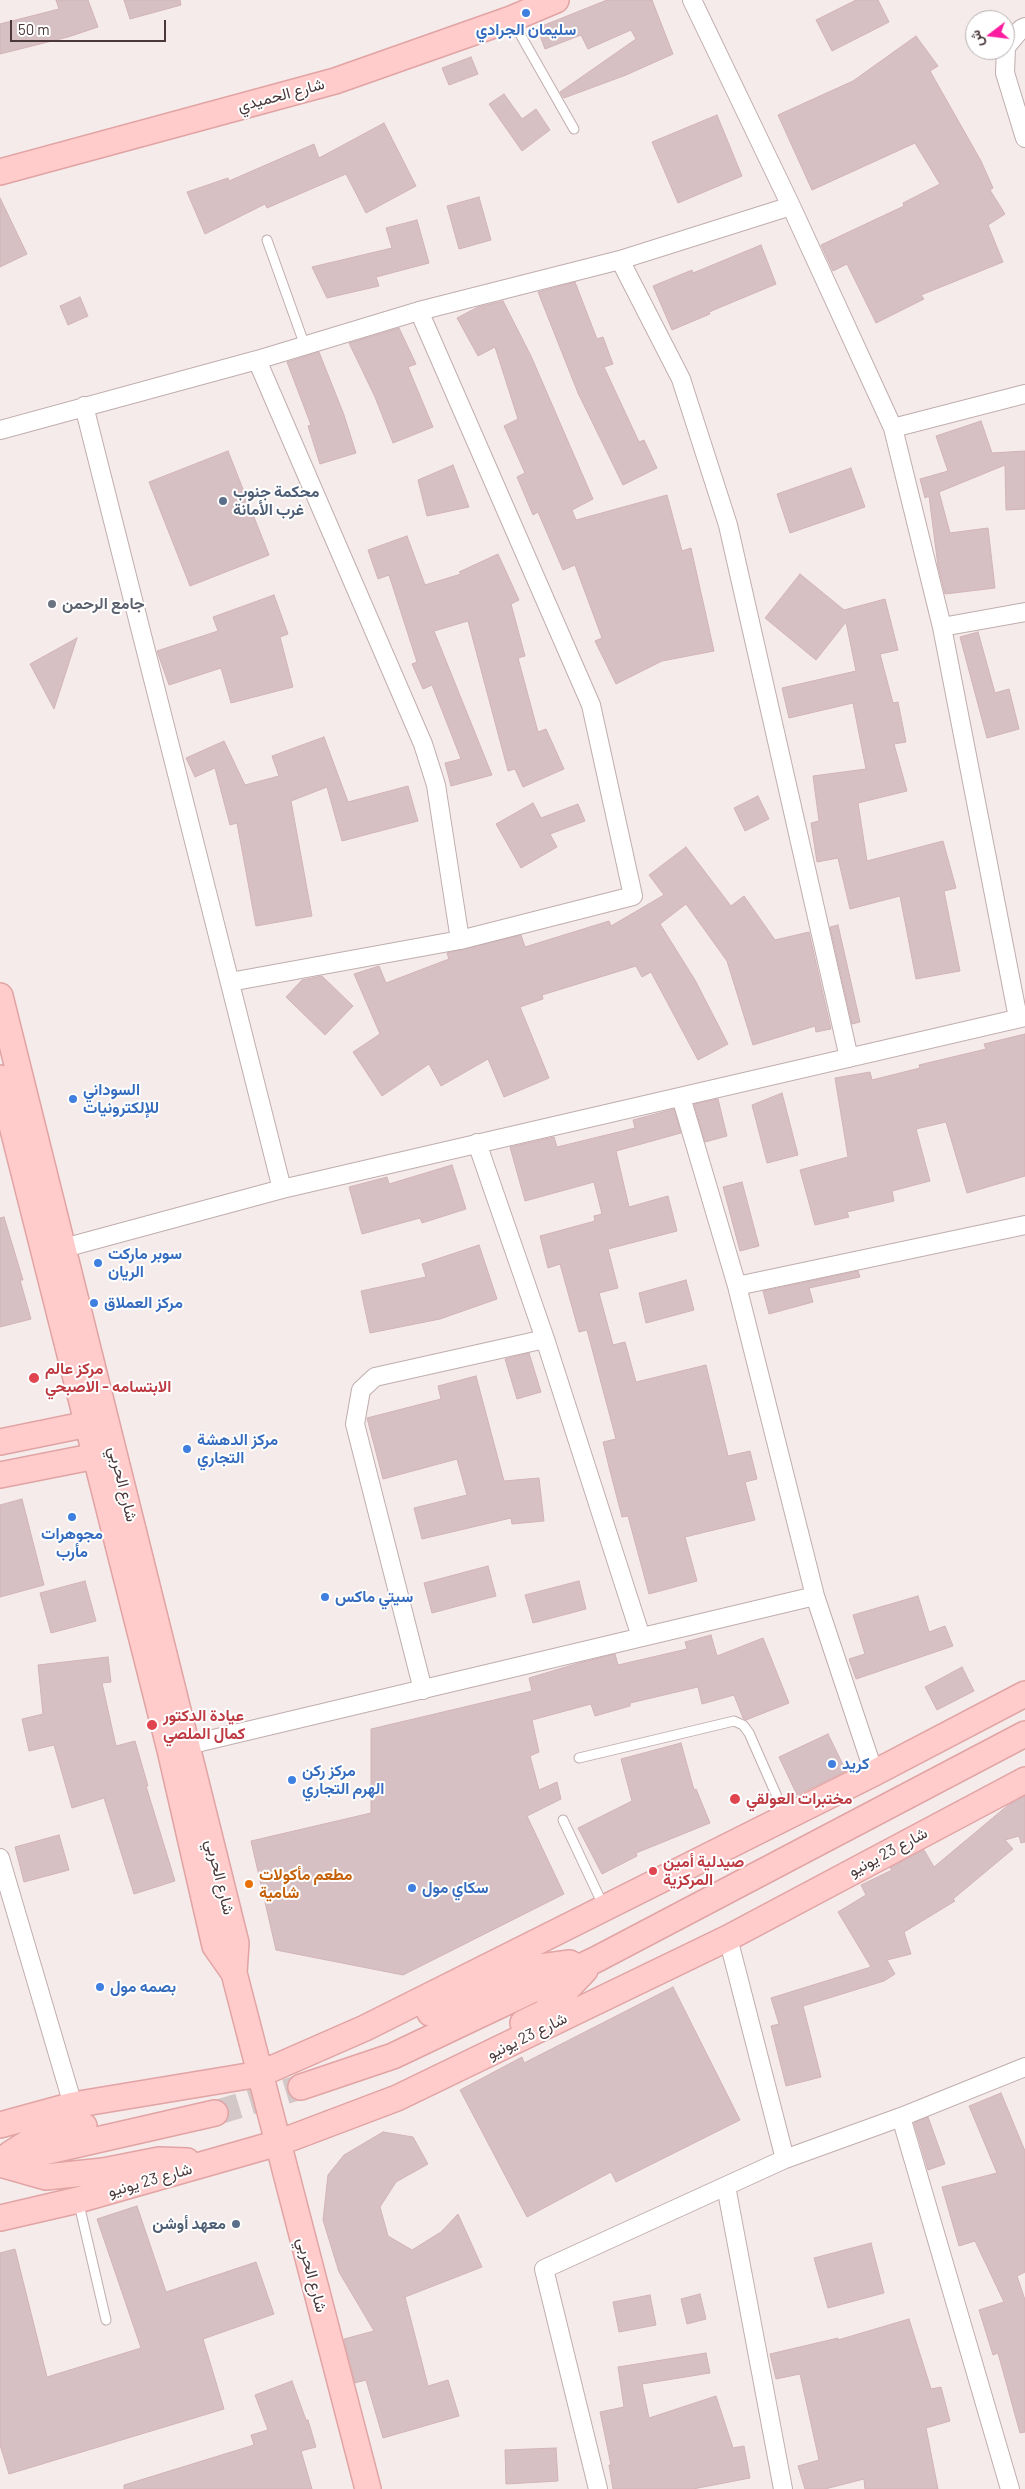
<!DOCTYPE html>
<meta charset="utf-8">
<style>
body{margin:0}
#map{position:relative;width:1025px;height:2489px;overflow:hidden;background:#f5ebeb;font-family:Barlow,Vazirmatn,sans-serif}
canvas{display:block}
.north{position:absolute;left:965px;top:10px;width:50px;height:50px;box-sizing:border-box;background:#fff;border:1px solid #b7afb0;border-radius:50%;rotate:255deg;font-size:14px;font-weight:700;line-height:20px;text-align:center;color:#4a383a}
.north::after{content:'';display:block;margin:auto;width:18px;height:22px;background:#fb1c9f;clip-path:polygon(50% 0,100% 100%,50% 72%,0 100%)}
.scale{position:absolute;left:10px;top:20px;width:156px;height:22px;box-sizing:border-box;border:2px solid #4a383a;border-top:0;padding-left:6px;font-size:15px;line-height:18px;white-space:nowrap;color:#4a383a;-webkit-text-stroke:4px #fff;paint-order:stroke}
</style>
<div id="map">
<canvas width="1025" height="2489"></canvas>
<div class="north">ش</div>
<div class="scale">50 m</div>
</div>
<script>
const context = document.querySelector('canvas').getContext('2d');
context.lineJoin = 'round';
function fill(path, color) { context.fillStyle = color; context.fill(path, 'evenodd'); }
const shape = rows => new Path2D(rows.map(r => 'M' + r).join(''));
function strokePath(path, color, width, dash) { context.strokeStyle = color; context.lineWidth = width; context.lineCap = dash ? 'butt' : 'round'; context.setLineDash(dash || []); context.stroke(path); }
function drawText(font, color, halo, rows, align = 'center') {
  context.font = font + ' Barlow,Vazirmatn,sans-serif'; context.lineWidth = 4; context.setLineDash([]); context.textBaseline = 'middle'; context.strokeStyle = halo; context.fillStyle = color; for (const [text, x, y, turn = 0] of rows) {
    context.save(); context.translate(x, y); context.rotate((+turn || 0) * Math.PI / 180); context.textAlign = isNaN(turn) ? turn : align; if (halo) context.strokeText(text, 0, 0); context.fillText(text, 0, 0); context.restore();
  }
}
const building = shape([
 [56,0,88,0,98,27,68,37,0,54,0,24,59,9,56,0],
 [124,0,180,0,181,5,130,19,124,0],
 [607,0,652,0,673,54,626,75,564,98,560,92,636,39,631,30,588,49,581,35,545,49,537,28,607,0],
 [856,0,878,0,889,22,832,51,816,20,856,0],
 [916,36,938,66,930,71,981,161,993,188,990,190,1005,214,988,225,1003,262,921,295,924,299,876,323,847,264,833,271,821,245,904,206,903,203,940,184,915,143,812,190,778,115,853,81,916,36],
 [471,57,478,74,449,85,442,68,471,57],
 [504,94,522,119,536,109,550,130,522,151,489,104,504,94],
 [717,115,742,176,678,203,652,142,717,115],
 [384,123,416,186,366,213,346,174,267,208,265,204,205,234,187,192,228,178,229,181,314,144,319,158,384,123],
 [479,197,491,240,459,249,447,206,479,197],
 [0,198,27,254,0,267,0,198],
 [417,220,429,263,376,277,379,286,327,298,312,267,392,248,386,228,417,220],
 [761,245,776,284,709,312,710,314,672,330,653,286,692,270,693,273,761,245],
 [575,282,597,339,603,337,613,364,604,367,639,442,644,440,657,468,623,485,578,393,538,292,575,282],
 [80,297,88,316,68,325,60,306,80,297],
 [503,301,531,356,593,499,572,510,576,520,667,495,682,551,691,548,714,651,662,661,616,684,595,641,602,638,575,565,563,570,538,512,533,515,517,477,525,473,504,426,518,419,495,347,478,356,457,318,478,307,503,301],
 [399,328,416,364,408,367,433,427,393,443,375,397,349,343,399,328],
 [319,352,344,415,356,453,320,464,308,426,311,425,287,362,319,352],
 [981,421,992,453,1025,451,1025,509,1006,510,1005,465,939,492,950,533,988,528,995,588,945,594,938,566,929,496,925,498,920,479,948,471,936,436,981,421],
 [228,451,269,555,190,586,149,482,228,451],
 [453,465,469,507,427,516,418,480,453,465],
 [851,468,865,507,790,533,777,494,851,468],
 [407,536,425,585,461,574,459,572,498,554,519,600,511,604,525,656,518,658,538,732,546,729,564,769,523,787,515,769,508,771,468,621,434,631,492,775,451,786,445,763,461,759,432,685,423,689,412,664,417,662,389,575,378,579,368,550,407,536],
 [800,574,844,610,885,599,898,650,880,654,893,703,898,702,906,742,894,744,907,791,858,803,867,861,943,841,956,888,944,891,960,971,916,979,900,896,850,909,838,858,817,862,811,823,819,821,813,776,866,769,853,703,789,718,782,688,856,671,846,622,816,660,765,618,800,574],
 [274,595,288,634,280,637,293,687,231,703,221,668,169,685,157,651,218,631,213,617,274,595],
 [978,632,995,693,1009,689,1019,729,987,738,960,637,978,632],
 [77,638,54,709,30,664,77,638],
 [324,737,348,802,408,786,418,821,342,841,327,787,291,801,312,916,256,926,237,823,230,825,215,768,195,777,186,758,224,741,245,785,279,776,272,756,324,737],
 [758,796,769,819,745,831,734,808,758,796],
 [533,803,541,818,578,804,585,821,550,834,557,847,521,868,496,824,533,803],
 [686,847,731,906,744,896,775,940,809,932,831,1029,816,1032,815,1026,753,1045,727,961,686,904,660,924,695,980,728,1044,698,1060,651,972,642,977,636,966,542,995,543,999,520,1007,549,1078,504,1097,488,1059,441,1086,429,1064,382,1096,353,1052,380,1034,354,974,379,966,386,983,449,959,447,953,521,935,525,947,609,921,611,926,664,895,649,875,686,847],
 [838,925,860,1022,852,1024,830,927,838,925],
 [322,976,353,1006,325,1035,286,997,302,980,322,976],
 [1025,1034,1025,1176,967,1193,946,1122,916,1129,930,1181,892,1191,894,1201,847,1212,849,1217,815,1225,800,1170,848,1157,835,1078,870,1072,872,1080,920,1068,919,1065,986,1049,984,1044,1025,1034],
 [782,1093,798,1155,767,1163,752,1105,782,1093],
 [718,1099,727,1136,705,1142,694,1104,718,1099],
 [674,1109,681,1133,616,1151,629,1207,668,1196,677,1231,608,1249,618,1288,599,1293,613,1345,625,1342,636,1382,706,1365,728,1456,750,1451,757,1479,745,1482,755,1520,685,1537,697,1581,649,1594,628,1516,622,1517,609,1467,603,1442,616,1439,587,1330,579,1332,560,1264,548,1268,540,1236,595,1221,594,1216,602,1214,594,1182,525,1201,510,1147,554,1137,557,1147,635,1128,633,1120,674,1109],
 [452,1165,466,1209,422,1223,420,1218,362,1234,349,1187,387,1177,389,1184,452,1165],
 [742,1182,759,1246,740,1251,723,1187,742,1182],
 [4,1217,23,1280,20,1280,31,1319,0,1327,0,1218,4,1217],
 [479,1245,497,1299,440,1319,370,1333,361,1291,426,1277,422,1264,479,1245],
 [858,1271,860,1277,809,1288,813,1302,769,1314,763,1291,858,1271],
 [686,1280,694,1310,646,1323,639,1293,686,1280],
 [529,1353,541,1392,517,1399,505,1359,529,1353],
 [476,1376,504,1481,539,1478,544,1521,512,1524,511,1518,422,1539,414,1508,467,1495,457,1459,383,1479,367,1418,441,1399,438,1386,476,1376],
 [22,1499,44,1585,0,1597,0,1505,22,1499],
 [488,1566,496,1596,432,1613,424,1583,488,1566],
 [85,1581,96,1621,51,1633,40,1593,85,1581],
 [579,1581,586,1609,533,1623,525,1595,579,1581],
 [918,1596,929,1632,945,1626,953,1646,856,1679,849,1659,865,1654,853,1615,918,1596],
 [711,1635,717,1656,763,1638,789,1703,746,1720,743,1718,734,1695,702,1704,698,1687,630,1703,630,1706,595,1716,591,1704,532,1720,539,1752,530,1756,539,1790,557,1782,561,1799,527,1816,564,1894,403,1975,276,1950,251,1841,371,1813,371,1729,532,1691,529,1678,579,1663,615,1654,618,1665,687,1649,685,1642,711,1635],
 [108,1657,111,1682,102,1683,116,1746,135,1741,148,1786,146,1786,175,1881,134,1894,104,1798,72,1808,54,1745,29,1751,22,1719,43,1714,38,1665,108,1657],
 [962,1667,974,1691,937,1710,925,1687,962,1667],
 [828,1734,846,1771,797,1795,779,1757,828,1734],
 [681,1743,694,1790,696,1789,710,1823,636,1853,637,1856,602,1874,578,1828,632,1801,621,1759,681,1743],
 [1025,1796,1025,1842,1021,1843,1019,1836,1005,1840,1013,1849,953,1899,955,1901,904,1932,911,1954,887,1960,895,1974,884,1981,803,2006,821,2077,786,2086,771,2026,779,2024,771,1998,871,1967,838,1912,866,1895,861,1885,892,1870,890,1868,924,1850,934,1867,1007,1806,1025,1796],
 [59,1835,69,1870,24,1882,15,1847,59,1835],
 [673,1987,740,2120,616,2182,611,2172,527,2217,460,2090,522,2057,524,2063,673,1987],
 [1001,2093,1025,2151,1025,2272,1017,2276,1025,2300,1025,2432,1020,2433,998,2353,993,2355,979,2310,1004,2302,975,2241,959,2246,942,2187,997,2173,969,2106,1001,2093],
 [928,2117,945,2164,928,2170,914,2123,928,2117],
 [383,2132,413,2137,428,2164,396,2182,380,2207,388,2236,412,2250,441,2232,458,2214,482,2267,405,2297,428,2386,448,2380,459,2416,383,2438,366,2380,355,2383,344,2339,374,2331,339,2272,323,2220,328,2175,344,2155,383,2132],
 [137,2206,166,2292,256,2262,274,2314,203,2339,224,2409,9,2474,0,2445,0,2253,15,2249,47,2377,141,2348,97,2219,137,2206],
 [871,2243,884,2293,828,2308,814,2258,871,2243],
 [700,2294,706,2319,687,2324,681,2299,700,2294],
 [650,2295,656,2325,619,2332,613,2302,650,2295],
 [909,2319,931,2389,941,2387,950,2421,926,2428,938,2489,865,2489,864,2479,825,2489,805,2489,798,2466,819,2460,800,2374,776,2379,770,2354,838,2338,838,2340,909,2319],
 [706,2353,710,2373,642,2384,649,2418,716,2396,733,2448,744,2446,750,2478,693,2489,613,2489,609,2465,611,2465,600,2412,624,2407,618,2367,706,2353],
 [292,2381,306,2420,308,2420,316,2447,301,2451,312,2489,124,2489,124,2485,254,2445,251,2435,268,2430,255,2395,292,2381],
 [556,2448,558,2481,506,2484,505,2450,556,2448]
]);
fill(building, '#d7c0c3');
strokePath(building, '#d2b3b7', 1);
strokePath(shape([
 [215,2113,301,2087]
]), '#d3c7c8', 25, [25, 12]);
const lane = shape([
 [512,20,574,129],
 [267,240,305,346],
 [579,1758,734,1721,743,1725,749,1733,786,1817],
 [563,1820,604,1907],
 [78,2200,106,2320]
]);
const street = shape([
 [692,0,791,206,893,428,942,627,1018,1018],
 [1025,27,1021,29,1006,47,1005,73,1025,138],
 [620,260,681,379,728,525,849,1058],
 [257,360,423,744,436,785,460,940],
 [84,406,282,1189],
 [893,428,1025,394],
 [0,430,257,360,419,311,620,260,791,206],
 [942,627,1025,612],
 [230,982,460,940,633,896,591,705,419,311],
 [681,1097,737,1286,815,1596,874,1773],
 [477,1143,545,1339,641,1637],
 [64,1248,282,1189,1025,1017],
 [737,1286,1025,1225],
 [423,1690,355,1424,361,1390,375,1377,545,1339],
 [188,1745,815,1596],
 [0,1858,73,2105],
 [728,1938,785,2159],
 [901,2117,1010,2489],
 [726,2186,783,2489],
 [598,2489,544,2269,785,2159,901,2117,1025,2067]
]);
const secondary = shape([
 [0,172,335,81,511,19,556,0],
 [0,996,236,1943,234,1973,368,2489],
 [0,1078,170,1750,215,1946,234,1973],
 [0,1442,88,1424],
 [0,1475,96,1456],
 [430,2013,525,1969,570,1963],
 [523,2023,544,2013,585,1970],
 [301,2087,393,2056,597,1959,1025,1734],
 [0,2125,73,2105,260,2074,365,2028,874,1773,1025,1694],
 [10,2154,40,2135,84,2126],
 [0,2162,215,2113],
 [0,2164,46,2177,103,2171,159,2160,187,2161],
 [0,2218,78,2200,278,2143,397,2098,728,1938,1025,1780]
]);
strokePath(lane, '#c1adae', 11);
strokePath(street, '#c1adae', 20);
strokePath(secondary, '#e1a3a3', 28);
strokePath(lane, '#fff', 9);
strokePath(street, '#fff', 18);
strokePath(secondary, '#ffcccb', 25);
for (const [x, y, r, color] of [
 [526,13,5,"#3f7fe0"],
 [223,501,5,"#5c6f8a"],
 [52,604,5,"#6b7280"],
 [73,1099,5,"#3f7fe0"],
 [98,1263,5,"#3f7fe0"],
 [94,1303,5,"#3f7fe0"],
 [34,1378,6,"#e0444e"],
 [187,1449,5,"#3f7fe0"],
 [72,1517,5,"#3f7fe0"],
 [325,1597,5,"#3f7fe0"],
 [152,1725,6,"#e0444e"],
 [832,1764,5,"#3f7fe0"],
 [292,1780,5,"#3f7fe0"],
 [735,1799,6,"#e0444e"],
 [653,1871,5,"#e0444e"],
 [249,1884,5,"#e8710a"],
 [412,1888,5,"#3f7fe0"],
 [100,1987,5,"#3f7fe0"],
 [236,2224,5,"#5c6f8a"]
]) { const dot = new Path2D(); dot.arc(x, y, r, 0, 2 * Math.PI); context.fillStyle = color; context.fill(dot); strokePath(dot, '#fff', 2); }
drawText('bold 16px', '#366cbe', '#fff', [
 ["سليمان الجرادي",526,30,"center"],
 ["السوداني",83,1090],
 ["للإلكترونيات",83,1108],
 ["سوبر ماركت",108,1254],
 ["الريان",108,1272],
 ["مركز العملاق",104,1303],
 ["مركز الدهشة",197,1440],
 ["التجاري",197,1458],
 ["مجوهرات",72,1534,"center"],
 ["مأرب",72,1552,"center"],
 ["سيتي ماكس",335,1597],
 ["كريد",842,1764],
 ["مركز ركن",302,1771],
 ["الهرم التجاري",302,1789],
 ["سكاي مول",422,1888],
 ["بصمه مول",110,1987]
], 'left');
drawText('16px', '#4a383a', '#fff', [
 ["شارع الحميدي",281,95,-15],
 ["شارع الحربي",123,1484,76],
 ["شارع 23 يونيو",888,1852,-28],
 ["شارع الحربي",220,1877,76],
 ["شارع 23 يونيو",527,2036,-26],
 ["شارع 23 يونيو",150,2180,-16],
 ["شارع الحربي",312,2275,75]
]);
drawText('bold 16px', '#4e5e75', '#fff', [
 ["محكمة جنوب",233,492],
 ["غرب الأمانة",233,510],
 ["معهد أوشن",226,2224,"right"]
], 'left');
drawText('bold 16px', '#5b616d', '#fff', [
 ["جامع الرحمن",62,604]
], 'left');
drawText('bold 16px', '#be3a42', '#fff', [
 ["مركز عالم",45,1369],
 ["الابتسامه - الاصبحي",45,1387],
 ["عيادة الدكتور",163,1716],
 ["كمال الملصي",163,1734],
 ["مختبرات العولقي",746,1799],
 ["صيدلية أمين",663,1862],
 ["المركزية",663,1880]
], 'left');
drawText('bold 16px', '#c56008', '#fff', [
 ["مطعم مأكولات",259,1875],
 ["شامية",259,1893]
], 'left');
</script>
